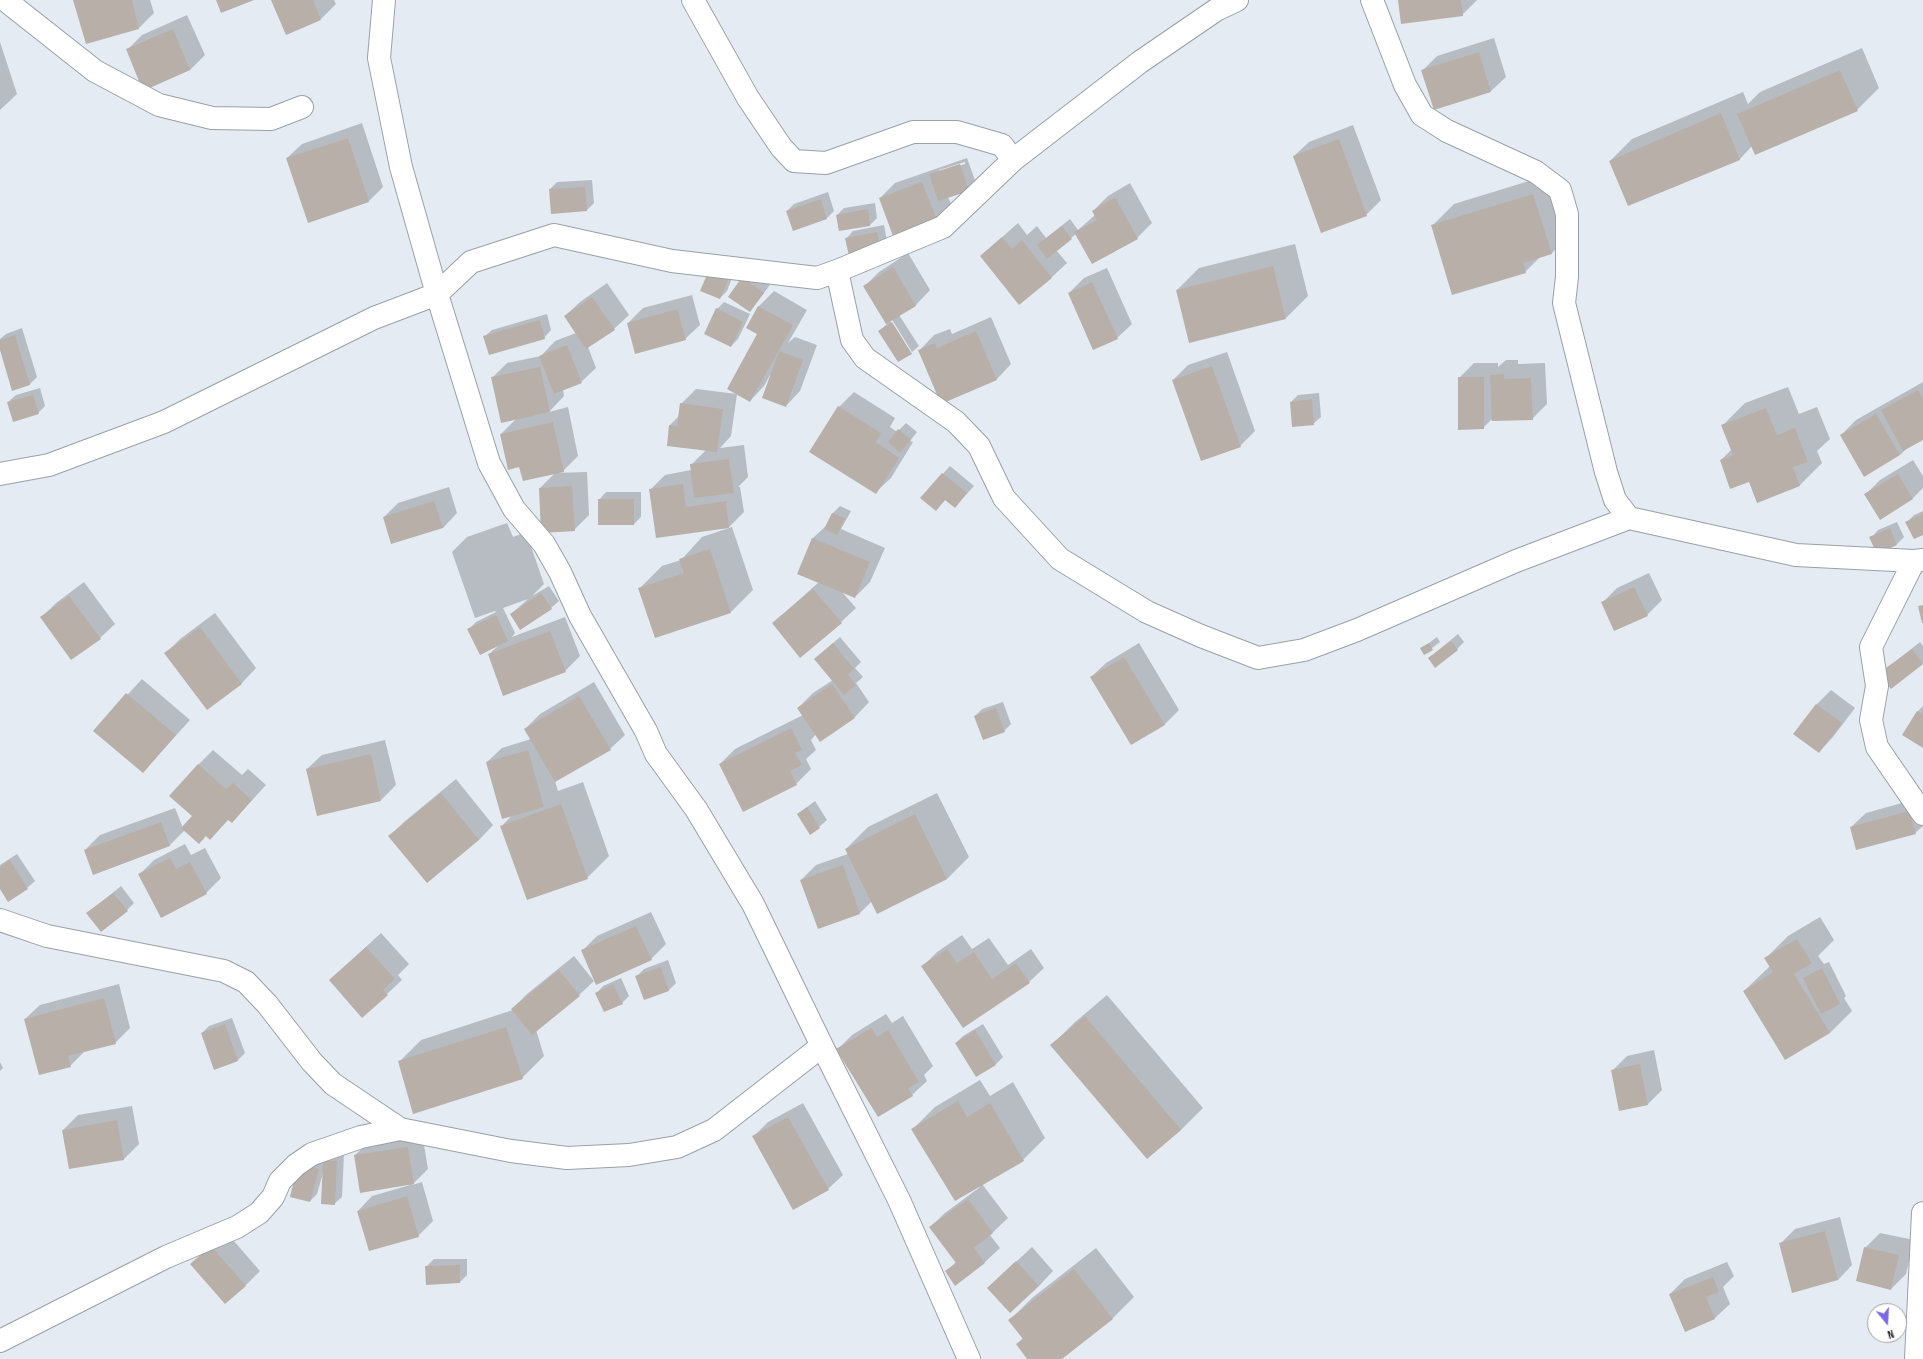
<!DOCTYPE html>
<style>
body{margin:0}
#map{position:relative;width:1923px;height:1359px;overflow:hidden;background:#e4ebf3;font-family:"Sofia Sans Condensed",sans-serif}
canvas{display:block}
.north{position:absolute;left:1867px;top:1303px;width:40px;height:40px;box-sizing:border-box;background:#fff;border:1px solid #a2a3a5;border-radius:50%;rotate:162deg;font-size:11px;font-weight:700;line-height:16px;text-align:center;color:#171a1d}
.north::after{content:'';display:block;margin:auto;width:14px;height:18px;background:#7869e4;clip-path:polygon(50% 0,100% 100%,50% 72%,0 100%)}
</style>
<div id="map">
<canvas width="1923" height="1359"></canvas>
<div class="north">N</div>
</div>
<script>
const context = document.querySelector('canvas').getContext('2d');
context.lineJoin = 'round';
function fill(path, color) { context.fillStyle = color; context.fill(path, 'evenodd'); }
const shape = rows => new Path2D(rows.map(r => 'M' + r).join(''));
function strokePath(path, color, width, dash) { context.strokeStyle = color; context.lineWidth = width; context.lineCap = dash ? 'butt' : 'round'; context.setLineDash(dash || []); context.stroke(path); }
fill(shape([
 [75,0,150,0,154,13,139,28,86,42],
 [272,0,334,0,336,4,321,19,287,34],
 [1399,0,1477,0,1462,15],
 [187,15,205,55,190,70,144,89,127,50,142,35],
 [1494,38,1506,77,1491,91,1422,71,1437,56],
 [0,42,17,94,0,110],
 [1862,48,1879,88,1857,110,1752,146,1740,159,1629,205,1610,161,1632,139,1743,92,1748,104,1760,92],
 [362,123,383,187,369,201,287,158,302,144],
 [1353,125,1381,200,1366,215,1294,156,1309,142],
 [967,158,976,183,969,190,948,197,951,204,936,219,880,198,895,183],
 [965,162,965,164,939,172,939,170],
 [1555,173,1573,232,1551,254,1540,257,1525,272,1432,226,1454,204],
 [592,180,594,203,587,210,550,189,557,182],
 [1130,183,1152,223,1137,238,1092,263,1076,234,1056,250,1067,263,1052,277,1019,303,981,256,1018,223,1027,235,1037,226,1046,238,1070,219,1078,230,1095,215,1093,211,1108,196],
 [828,192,834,211,827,218,794,230,787,211,794,204],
 [875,203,877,218,870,225,839,230,837,215,844,208],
 [884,225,887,241,880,248,846,239,853,231],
 [1295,244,1308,296,1286,318,1177,290,1199,268],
 [908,253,930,290,916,305,899,315,919,346,912,352,891,318,889,319,910,353,912,353,899,361,879,331,887,324,864,287,879,272],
 [1107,268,1132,324,1117,338,1069,293,1084,278],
 [709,270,735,270,727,291,720,298],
 [750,270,770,285,750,311,729,296],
 [607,283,629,315,614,329,588,347,596,368,581,382,563,390,564,396,549,412,568,407,578,456,563,471,556,473,587,472,589,515,574,530,540,488,556,472,520,466,501,434,517,418,492,378,507,363,541,356,555,341,576,333,565,316,580,302],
 [774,291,807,310,788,343,795,337,817,345,800,391,786,406,770,375,764,386,750,401,758,334,747,328,759,306],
 [692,295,700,325,685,339,628,323,643,308],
 [724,302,750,314,738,339,731,346,717,309],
 [547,314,551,330,544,338,484,337,492,330],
 [991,317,1011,364,997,379,942,402,920,350,934,335,950,329,952,334],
 [22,328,37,377,29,385,0,347,0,339,6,334],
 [1227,352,1255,431,1240,446,1173,380,1188,365],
 [1506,360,1518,360,1518,364,1545,363,1547,404,1532,419,1491,420,1483,428,1459,378,1474,363,1498,363,1498,367],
 [1923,382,1923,439,1906,449,1900,455,1841,435,1856,420],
 [1788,387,1799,414,1817,407,1830,439,1817,451,1822,463,1800,485,1758,501,1750,481,1721,460,1732,449,1723,425,1745,403],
 [40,388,45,406,38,413,8,402,16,395],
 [696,389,737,394,731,436,720,448,744,445,748,477,738,487,740,487,744,512,729,527,657,537,651,489,665,475,691,470,691,465,706,450,668,445,670,425,679,416,681,404],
 [854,392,895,418,890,427,897,432,906,423,917,432,910,441,913,442,891,478,876,492,810,451,839,407],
 [1319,393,1321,417,1313,424,1291,402,1298,395],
 [1913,460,1923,476,1923,488,1913,498,1880,518,1865,495,1880,480],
 [950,466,974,486,955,507,946,499,936,510,921,498],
 [449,487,457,513,443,528,384,517,398,503],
 [606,492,641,492,641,517,634,524,599,500],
 [840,506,851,511,841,529,885,548,870,582,855,597,842,592,856,608,841,622,773,623,819,582,798,573,813,538,828,524,833,513],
 [1923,511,1923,534,1907,522,1914,515],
 [1897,522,1904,537,1897,544,1878,553,1871,538,1878,530],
 [507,523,513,537,526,532,544,584,532,596,549,586,559,601,551,608,511,614,528,599,503,608,515,633,512,637,565,617,580,656,565,671,489,654,498,646,469,629,476,622,496,612,495,611,475,618,452,552,467,537],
 [732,527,753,590,731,612,640,588,662,566,681,560,702,537],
 [1649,573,1662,600,1647,615,1602,603,1617,588],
 [84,582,115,624,100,638,41,618,56,603],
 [215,613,256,668,242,683,207,709,166,653,180,639],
 [1458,634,1464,642,1457,649,1429,658],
 [840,637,861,662,855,668,863,677,856,683,869,702,855,717,821,740,816,734,811,740,816,750,806,759,811,769,796,784,720,764,735,749,803,715,798,708,813,693,833,680,815,659],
 [1437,637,1440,642,1424,654,1421,649],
 [1920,642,1923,646,1923,663,1891,687,1880,674],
 [1139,643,1179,710,1164,725,1091,677,1106,663],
 [142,679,190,720,143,772,94,731],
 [594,682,625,735,610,749,555,781,558,791,583,782,609,856,587,878,502,826,512,815,487,762,502,748,531,739,525,729,540,714],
 [1831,690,1855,708,1833,737,1819,752,1817,704],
 [1003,702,1011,724,1004,731,975,716,982,709],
 [1923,706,1923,747,1904,735,1918,711],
 [385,740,396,785,381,800,317,815,307,769,322,755],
 [213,750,242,775,248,769,266,785,232,822,228,819,206,835,185,830,169,846,85,850,100,835,175,808,183,828,193,816,198,765],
 [456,779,493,825,479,840,390,836,404,822],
 [937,793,969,857,947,879,878,913,872,901,860,913,818,928,801,880,816,865,848,854,846,849,868,827],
 [1923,797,1923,826,1915,833,1851,827,1866,813],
 [815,801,827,820,811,834,798,814],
 [185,844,191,855,205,848,221,878,206,893,139,875,154,860],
 [17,854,35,881,27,888,0,887,0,865],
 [121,886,134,903,127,910,87,914],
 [651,912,666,944,651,959,582,951,597,936],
 [1820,917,1834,940,1818,956,1824,964,1829,962,1846,996,1844,998,1852,1011,1830,1033,1744,991,1770,966,1766,958,1788,936],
 [381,933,409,964,398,975,402,980,387,994,330,980],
 [962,935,972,949,989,938,1008,965,1031,949,1044,968,1029,982,963,1027,922,967,937,952],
 [574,956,594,981,579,995,536,1030,544,1056,522,1078,399,1062,421,1040,513,1010,512,1009,527,994],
 [668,960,676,983,669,990,644,998,637,976,644,969],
 [621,978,629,996,622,1003,596,994,603,986],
 [119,984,130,1028,115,1043,85,1051,70,1066,25,1019,40,1005],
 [1107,995,1203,1108,1181,1130,1147,1158,1052,1045,1074,1023],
 [886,1014,892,1023,903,1016,933,1066,924,1075,927,1081,912,1095,838,1049,852,1035],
 [232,1018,245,1053,238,1060,215,1069,202,1033,209,1026],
 [983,1024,1003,1057,996,1064,976,1076,956,1043,963,1036],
 [1654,1050,1662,1090,1648,1104,1612,1071,1627,1056],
 [0,1062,3,1068,0,1071],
 [980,1080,990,1096,1013,1082,1045,1138,1023,1160,982,1184,1008,1218,990,1235,1000,1248,985,1262,955,1284,946,1272,956,1262,930,1227,945,1213,980,1187,913,1129,935,1107],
 [803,1103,843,1175,828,1189,753,1137,768,1122],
 [132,1106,139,1144,124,1159,63,1130,78,1115],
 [422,1133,428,1169,412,1185,422,1182,433,1221,418,1236,358,1211,372,1196,410,1185,355,1155,370,1141],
 [331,1154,344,1154,342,1197,334,1204,323,1173,317,1194,310,1201,299,1164],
 [1840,1217,1852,1265,1838,1280,1780,1244,1795,1229],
 [226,1232,260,1271,245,1286,191,1264],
 [1880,1233,1914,1240,1906,1274,1891,1289,1865,1248],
 [1032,1247,1053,1271,1039,1286,988,1288],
 [1096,1248,1134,1297,1112,1319,1060,1359,1029,1359,1017,1344,1023,1338,1010,1320,1032,1298],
 [434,1259,467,1259,467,1275,460,1282,426,1267],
 [1727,1262,1734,1276,1723,1287,1730,1304,1715,1318,1685,1331,1670,1294,1685,1279]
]), '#0003');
fill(shape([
 [73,0,132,0,139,29,86,44],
 [216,0,254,0,221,13],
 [271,0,313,0,321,20,286,35],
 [1398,0,1461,0,1463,16,1401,24],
 [173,29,190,70,143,91,126,49],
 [1479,52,1491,92,1434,110,1421,70],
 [1840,70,1858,111,1755,155,1737,114],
 [1721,113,1740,160,1628,206,1609,161],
 [348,138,369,202,308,223,286,158],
 [1339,139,1367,216,1321,233,1293,156],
 [960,164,969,191,938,201,929,174],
 [922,182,937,220,893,236,879,198],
 [585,187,587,211,551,214,549,189],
 [1533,194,1552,254,1523,263,1526,273,1452,295,1431,225],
 [1115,197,1138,239,1092,264,1074,232,1097,220,1092,211],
 [821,199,827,219,793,231,786,211],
 [868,209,870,226,839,231,836,215],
 [1062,226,1072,239,1047,259,1037,245],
 [877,232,881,249,849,256,845,238],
 [1002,237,1012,249,1022,240,1052,278,1019,305,980,256],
 [1273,266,1286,319,1189,343,1176,290],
 [893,267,916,306,886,324,863,286],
 [709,270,729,278,720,299,700,291],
 [742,277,764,293,750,312,728,297],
 [1092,282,1118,339,1093,350,1068,293],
 [592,297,615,330,586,349,564,316],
 [758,306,793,325,750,402,727,389,757,334,746,328],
 [716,308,743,322,731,347,704,334],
 [677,309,686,340,635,354,627,323],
 [540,320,545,339,489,355,483,336],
 [892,322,912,354,898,362,878,331],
 [976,331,997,380,941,404,918,350,935,343,937,348],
 [15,335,30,385,12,391,0,350,0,340],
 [567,345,582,383,554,394,539,356],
 [779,351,803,360,786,407,762,398],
 [1212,366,1241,447,1201,461,1172,380],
 [540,367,550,412,501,423,491,377],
 [1504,374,1504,379,1531,378,1533,420,1492,421,1490,375],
 [1458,377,1484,377,1484,429,1458,430],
 [1918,390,1923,398,1923,440,1903,451,1881,410],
 [33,395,39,414,13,422,7,402],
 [1312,399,1314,425,1292,427,1290,402],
 [680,403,723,409,717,452,667,446,669,425,677,426],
 [838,406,881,433,876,442,899,458,876,494,809,452],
 [1766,408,1777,435,1795,428,1808,462,1793,467,1800,486,1757,503,1749,482,1730,489,1720,460,1733,455,1721,425],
 [1876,414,1900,455,1864,477,1840,435],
 [553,422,564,472,523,481,519,467,508,470,500,434],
 [898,429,911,440,900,453,888,442],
 [729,459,734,493,694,498,690,464],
 [942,473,967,493,955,508,945,500,936,511,920,498],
 [1898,474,1913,499,1880,520,1864,494],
 [683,484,686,507,726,501,729,528,656,538,649,489],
 [572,486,575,531,541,533,539,488],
 [598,499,634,499,634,525,598,525],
 [434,501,443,528,391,544,383,517],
 [832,513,845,518,837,535,824,529],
 [1923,514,1923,535,1914,539,1905,522],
 [1890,528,1897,545,1877,554,1869,537],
 [812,538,870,562,855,598,797,574],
 [710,549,731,613,655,638,638,588,684,573,679,559],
 [1634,587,1648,616,1614,631,1601,602],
 [813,589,842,623,800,658,772,623],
 [541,593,552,609,520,630,510,614],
 [69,596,101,639,71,660,40,617],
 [1923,605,1923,623,1922,623,1918,606],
 [496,615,508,641,480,655,467,629],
 [200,627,242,684,207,710,164,653],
 [550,631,566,672,503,696,488,654],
 [1451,641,1458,650,1435,668,1428,658],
 [833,643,854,669,848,675,856,685,844,695,814,659],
 [1429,643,1433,650,1424,655,1420,648],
 [1912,649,1923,664,1891,689,1879,673],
 [1124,657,1165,725,1131,745,1090,677],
 [832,684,855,718,820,742,797,708],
 [126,693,176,735,143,773,93,731],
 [579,696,611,750,555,782,524,729],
 [1816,704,1842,723,1819,753,1793,734],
 [996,708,1005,732,983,740,974,716],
 [1917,711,1923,714,1923,748,1902,735],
 [791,728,802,750,795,753,802,765,790,771,797,785,743,812,719,764],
 [528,750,544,807,502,819,486,762],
 [371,754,381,801,317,816,306,769],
 [198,764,226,789,233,783,252,800,232,823,228,820,210,840,206,836,199,844,181,828,192,816,169,796],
 [441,793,479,840,427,883,388,836],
 [561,804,588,879,527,900,500,826],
 [807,807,820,828,810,835,797,814],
 [1909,811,1916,834,1856,850,1850,827],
 [915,814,947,879,877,914,845,849],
 [161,822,170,846,93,875,84,850],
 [170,858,176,869,190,862,207,894,161,918,138,874],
 [10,860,28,889,8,902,0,889,0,867],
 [843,865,860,914,818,929,800,880],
 [113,893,128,911,101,932,86,913],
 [636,926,652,960,596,985,581,950],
 [1797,939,1812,963,1794,974,1830,1033,1785,1060,1743,991,1773,972,1764,958],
 [366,947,395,979,383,990,388,995,362,1018,329,980],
 [947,949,957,963,974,952,992,979,1016,963,1030,983,963,1028,921,966],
 [661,967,669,991,644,1000,635,976],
 [1822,968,1840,1004,1821,1014,1803,978],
 [559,970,580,996,532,1035,511,1009],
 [613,984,623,1004,604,1012,595,993],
 [104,998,116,1044,68,1056,71,1067,39,1075,24,1019],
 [1085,1016,1181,1130,1147,1159,1050,1045],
 [225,1024,238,1061,214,1070,201,1033],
 [506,1027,523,1079,413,1114,398,1061],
 [871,1028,877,1037,888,1030,919,1082,908,1088,913,1096,878,1117,836,1049],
 [975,1030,996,1065,976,1077,955,1043],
 [1640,1064,1648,1105,1619,1111,1611,1070],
 [958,1101,967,1117,990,1103,1024,1161,955,1201,911,1129],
 [788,1117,829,1190,793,1210,752,1136],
 [117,1120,124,1160,69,1169,62,1130],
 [408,1147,414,1184,360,1193,354,1155],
 [323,1161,337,1161,335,1205,321,1204],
 [298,1164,319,1169,310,1202,290,1197],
 [407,1196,419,1237,369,1251,357,1211],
 [968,1199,993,1233,974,1248,985,1263,955,1286,945,1271,956,1263,929,1227],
 [1825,1231,1838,1280,1792,1293,1779,1243],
 [211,1246,246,1286,225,1304,190,1264],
 [1864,1247,1899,1255,1891,1290,1856,1281],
 [1016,1261,1039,1286,1010,1313,987,1288],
 [460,1265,460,1283,426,1285,425,1266],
 [1074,1269,1113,1319,1062,1359,1027,1359,1016,1344,1023,1339,1008,1320],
 [1713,1277,1719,1292,1706,1297,1715,1319,1685,1332,1669,1294]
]), '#b7afa8');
const street = shape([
 [5,0,95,71,159,105,212,118,271,119,302,107],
 [384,0,379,58,401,167,437,294,489,463,514,509,544,544,560,572,580,616,646,731,656,754,696,809,753,904,822,1046,899,1200,969,1359],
 [693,0,748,98,781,147,794,161,826,163,913,132,957,132,1002,145,1013,160],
 [1372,0,1405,85,1422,115,1447,131,1536,172,1560,190,1567,214,1567,277,1564,303,1606,472,1615,500,1629,518,1796,555,1914,561,1923,560],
 [837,271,852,340,865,358,956,422,979,446,1004,498,1060,559,1147,612,1201,636,1258,658,1304,650,1357,630,1516,561,1629,518],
 [0,474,49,465,164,422,374,318,437,294,471,262,554,235,672,261,817,278,837,271,943,227,1013,160,1140,62,1216,10,1237,0],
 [1914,561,1871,647,1877,686,1871,720,1877,747,1923,814],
 [0,920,47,936,224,971,246,982,267,1004,312,1062,333,1084,400,1129],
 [0,1341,166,1257,237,1227,259,1213,273,1197,280,1181,296,1165,312,1154,361,1137,400,1129,511,1151,567,1158,629,1155,677,1147,714,1130,822,1046],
 [1916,1359,1923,1213]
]);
strokePath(street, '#9aa0a8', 24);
strokePath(street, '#fff', 22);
</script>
